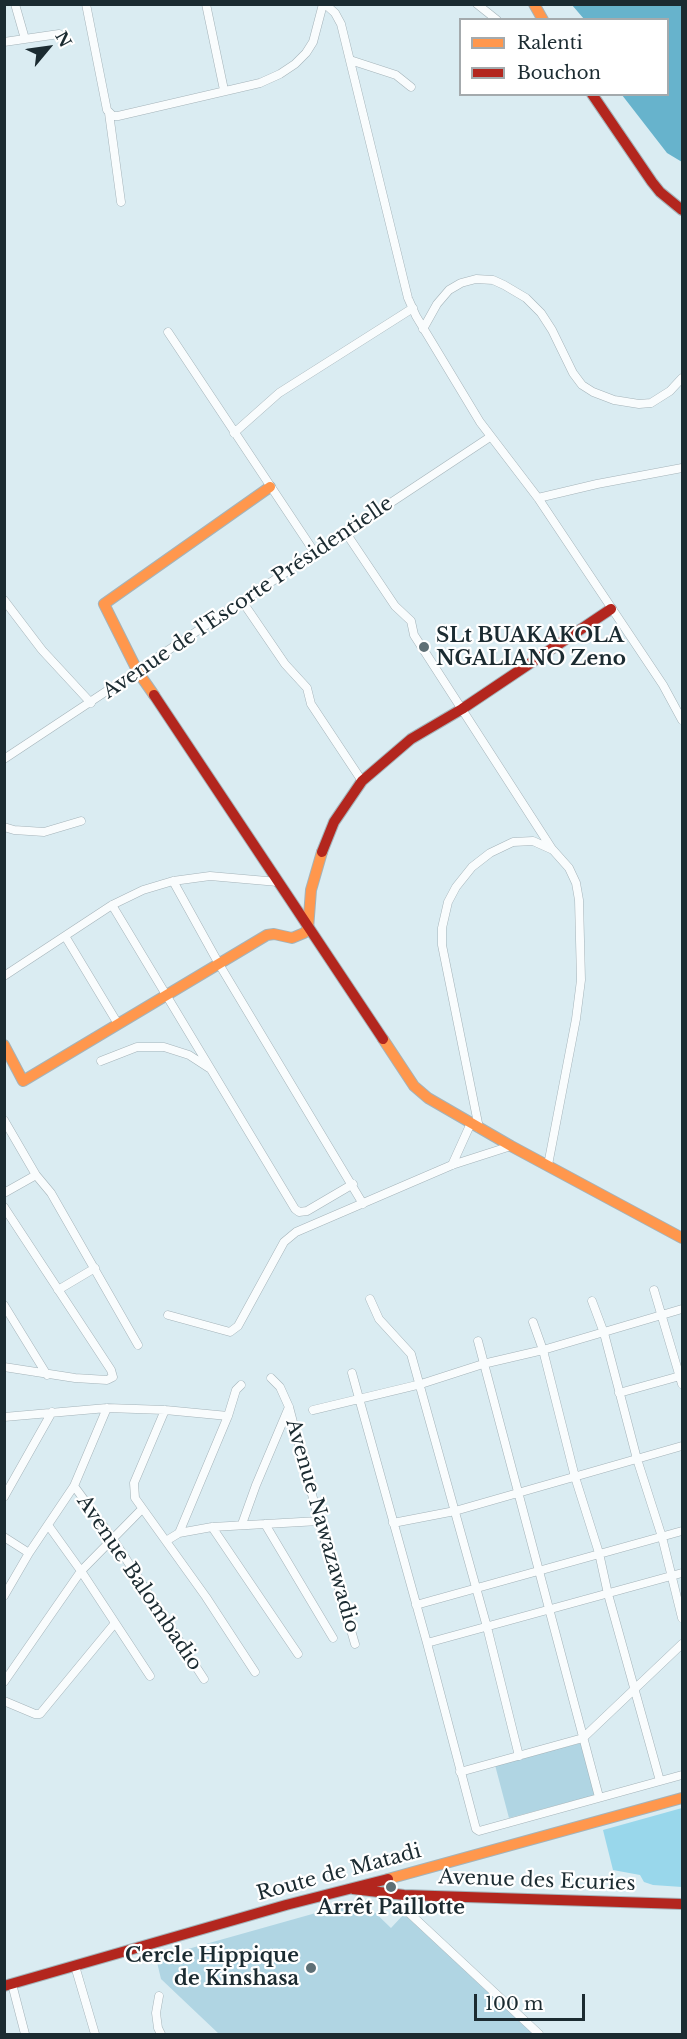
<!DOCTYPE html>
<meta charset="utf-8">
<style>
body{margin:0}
#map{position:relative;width:687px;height:2039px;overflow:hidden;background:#daecf2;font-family:"Libre Baskerville",serif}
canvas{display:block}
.frame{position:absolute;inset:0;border:6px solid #1b2b31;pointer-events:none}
.legend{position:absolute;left:459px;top:18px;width:210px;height:78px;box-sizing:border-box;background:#fff;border:2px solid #a4aaad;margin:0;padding:8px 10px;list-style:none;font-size:18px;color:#1b2b31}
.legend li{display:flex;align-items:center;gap:12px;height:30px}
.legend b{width:30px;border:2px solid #a4aaad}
.north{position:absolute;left:18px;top:18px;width:60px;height:60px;-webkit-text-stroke:4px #fff;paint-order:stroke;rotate:61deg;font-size:16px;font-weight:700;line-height:24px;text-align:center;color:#1b2b31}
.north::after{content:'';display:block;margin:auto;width:21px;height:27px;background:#1b2b31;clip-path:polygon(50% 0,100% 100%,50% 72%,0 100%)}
.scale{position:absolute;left:474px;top:1994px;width:111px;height:27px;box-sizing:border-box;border:3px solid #1b2b31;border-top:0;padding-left:8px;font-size:18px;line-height:21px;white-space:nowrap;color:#1b2b31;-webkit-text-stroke:4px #fff;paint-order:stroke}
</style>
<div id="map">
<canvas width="687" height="2039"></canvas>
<div class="frame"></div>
<ul class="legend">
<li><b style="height:8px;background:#ff974d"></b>Ralenti</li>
<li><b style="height:8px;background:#b3261e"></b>Bouchon</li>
</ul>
<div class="north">N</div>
<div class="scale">100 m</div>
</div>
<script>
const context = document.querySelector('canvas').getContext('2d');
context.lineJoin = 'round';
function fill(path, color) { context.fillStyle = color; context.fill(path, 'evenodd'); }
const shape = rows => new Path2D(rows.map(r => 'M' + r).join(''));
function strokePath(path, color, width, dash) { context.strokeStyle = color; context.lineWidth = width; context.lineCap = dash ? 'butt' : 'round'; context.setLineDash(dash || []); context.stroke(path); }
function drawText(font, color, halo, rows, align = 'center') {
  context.font = font + ' "Libre Baskerville",serif'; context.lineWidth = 4.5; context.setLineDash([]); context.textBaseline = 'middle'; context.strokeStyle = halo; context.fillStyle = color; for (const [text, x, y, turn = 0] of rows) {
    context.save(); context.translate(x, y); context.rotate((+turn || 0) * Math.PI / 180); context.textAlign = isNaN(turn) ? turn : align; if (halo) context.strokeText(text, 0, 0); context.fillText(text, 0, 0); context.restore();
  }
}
fill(shape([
 [581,1743,595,1795,509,1818,495,1765],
 [362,1900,391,1928,404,1914,533,2034,219,2034,161,1979,156,1958]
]), '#b0d5e3');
fill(shape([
 [682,1808,682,1887,653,1885,644,1882,640,1875,613,1870,603,1830]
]), '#99d7eb');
fill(shape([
 [572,5,682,5,682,162,667,153,622,95,668,94,668,20,584,19]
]), '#67b3cc');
const street = shape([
 [15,4,25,39],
 [86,4,107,110,113,116,118,116,260,83,280,74,295,64,306,53,313,42,323,4],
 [206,4,224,90],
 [325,4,335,13,341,24,408,298,416,316,480,422,538,498,663,685,682,720],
 [477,4,497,20],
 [4,42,59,34],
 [350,60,396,75,411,87],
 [109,113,121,202],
 [423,329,437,304,449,290,461,283,476,279,493,280,504,285,526,298,541,313,552,330,573,373,582,385,593,392,614,400,639,404,651,403,670,391,682,378],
 [168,332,315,553],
 [234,433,279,393,413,308],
 [538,498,597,484,682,468],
 [346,533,395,606,411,621,414,635,552,849],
 [4,600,42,650,91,703],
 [242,601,285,664,307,688,311,704,362,781],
 [4,759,490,437],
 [4,827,14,830,44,832,81,821],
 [173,881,219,964,363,1204],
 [112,905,295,1209,299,1212,307,1211,353,1184],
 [65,936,118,1024],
 [4,976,112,905,143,890,173,881,210,876,278,882],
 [101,1061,137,1047,164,1047,189,1055,209,1068],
 [4,1120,36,1175,51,1193,138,1345],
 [479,1128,442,945,442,928,448,902,456,887,472,867,490,853,513,842,533,841,553,850,569,868,576,883,579,900,581,980,576,1019,548,1165],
 [452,1165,471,1123],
 [4,1193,36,1175],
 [4,1207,111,1370,113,1377,107,1380,75,1378,4,1367],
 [58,1290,95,1268],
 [654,1290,682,1384],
 [370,1299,379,1319,411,1354,487,1627,519,1756],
 [592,1301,604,1333,637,1459,662,1537,682,1618],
 [4,1305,47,1375],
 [168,1315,230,1332,238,1326,284,1242,296,1232,452,1165,511,1146],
 [533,1322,543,1350,575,1477,599,1553,608,1594,660,1781],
 [478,1341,599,1797],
 [352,1373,427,1643,476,1829,479,1831,682,1775],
 [271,1378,280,1387,289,1407,319,1521,355,1644],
 [619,1393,680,1376],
 [165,1410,134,1483,135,1498,206,1597,255,1672],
 [313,1410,421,1384,483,1364,543,1350,682,1309],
 [4,1417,107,1408,165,1410,228,1416],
 [74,1486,113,1539,204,1679],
 [4,1497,52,1412],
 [393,1523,455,1511,682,1446],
 [242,1524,256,1485,289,1407],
 [265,1524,333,1638],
 [48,1525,81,1571,150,1676],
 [212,1527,298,1654],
 [179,1533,228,1416,236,1390,241,1385],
 [4,1537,29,1553],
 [166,1541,179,1533,212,1527,319,1521],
 [4,1596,29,1553,74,1486,107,1408],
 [416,1605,682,1531],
 [427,1643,682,1573],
 [4,1682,81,1571,142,1509],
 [4,1701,35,1714,40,1714,115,1623],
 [460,1772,583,1738,682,1644],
 [404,1895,407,1911,539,2034],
 [75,1966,95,2034],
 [12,1984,25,2034],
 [159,1996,156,2013,158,2028,161,2034]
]);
const slow = shape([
 [534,4,543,20],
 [154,695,138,672,104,604,270,487],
 [383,1039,414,1086,428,1098,511,1146,682,1238],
 [4,1045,23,1081,267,935,274,934,292,938,304,933,308,929,311,890,322,852],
 [388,1879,682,1798]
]);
const jam = shape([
 [592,94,652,182,660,192,682,210],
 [154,695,383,1039],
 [322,852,334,822,362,781,411,739,462,709,611,609],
 [353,1889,404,1895,682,1904],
 [4,1986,286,1905,388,1879]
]);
strokePath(street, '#a4b3b9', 9);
strokePath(slow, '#a4b3b9', 12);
strokePath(jam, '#a4b3b9', 12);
strokePath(street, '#f9fcfd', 8);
strokePath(slow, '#ff974d', 10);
strokePath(jam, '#b3261e', 10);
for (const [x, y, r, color] of [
 [424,647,6,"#5e6f75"],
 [391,1887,6,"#5e6f75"],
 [311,1968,6,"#5e6f75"]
]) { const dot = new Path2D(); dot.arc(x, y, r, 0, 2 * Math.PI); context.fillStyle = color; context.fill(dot); strokePath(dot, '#fff', 2); }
drawText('20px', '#1b2b31', '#fff', [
 ["Avenue de l'Escorte Présidentielle",248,598,-34],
 ["Avenue Nawazawadio",322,1526,74],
 ["Avenue Balombadio",139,1583,56],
 ["Route de Matadi",339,1873,-15],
 ["Avenue des Ecuries",537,1881,2]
]);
drawText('bold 20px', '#1b2b31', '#fff', [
 ["SLt BUAKAKOLA",436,636],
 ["NGALIANO Zeno",436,659],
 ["Arrêt Paillotte",391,1908,"center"],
 ["Cercle Hippique",299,1956,"right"],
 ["de Kinshasa",299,1979,"right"]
], 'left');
</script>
